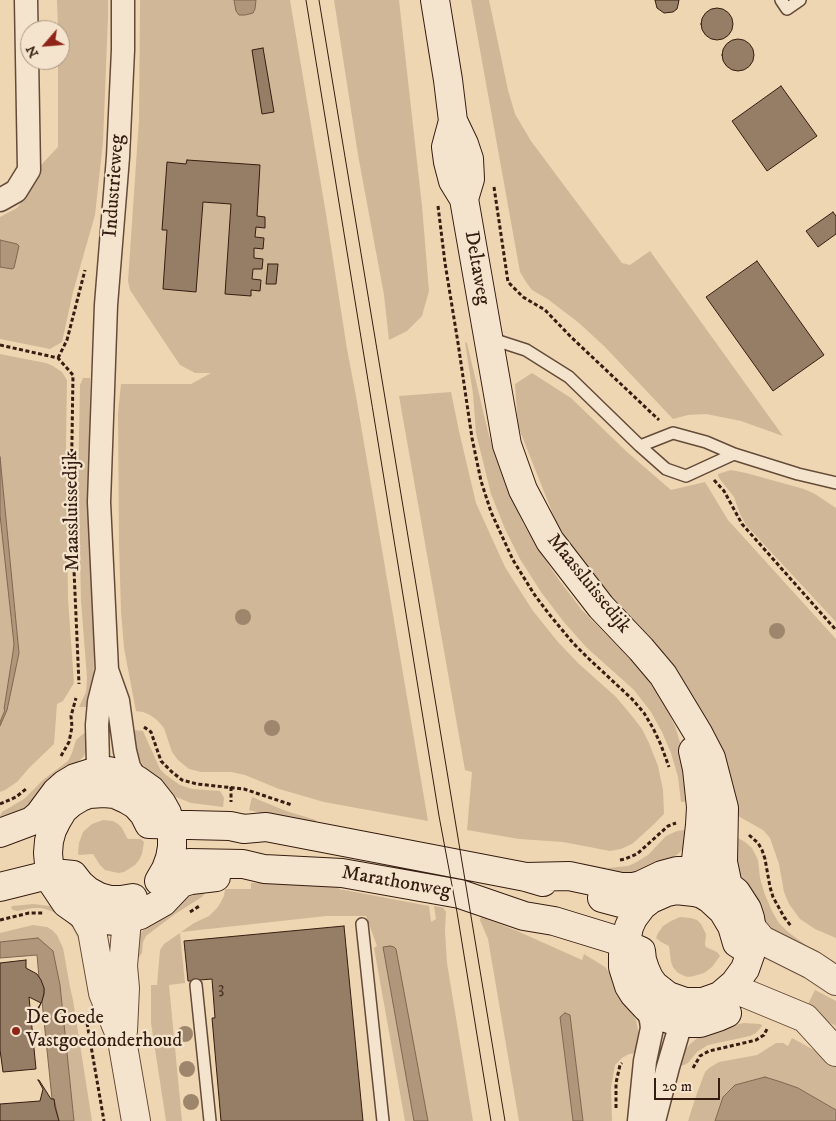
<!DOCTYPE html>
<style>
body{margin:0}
#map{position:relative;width:836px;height:1121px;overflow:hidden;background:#efd6b2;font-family:"IM FELL DW Pica",serif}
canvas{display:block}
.north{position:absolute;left:20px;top:20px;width:50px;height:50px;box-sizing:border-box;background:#f5e4cd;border:1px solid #a99482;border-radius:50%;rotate:243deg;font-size:14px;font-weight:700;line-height:20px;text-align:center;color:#361d11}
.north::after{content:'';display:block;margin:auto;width:18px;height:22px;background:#8f2418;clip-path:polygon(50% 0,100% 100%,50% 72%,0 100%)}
.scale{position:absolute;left:654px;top:1078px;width:66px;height:22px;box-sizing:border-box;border:2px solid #361d11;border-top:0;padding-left:6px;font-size:15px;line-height:18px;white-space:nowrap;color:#361d11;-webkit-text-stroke:4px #f5e4cd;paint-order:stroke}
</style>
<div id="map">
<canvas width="836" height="1121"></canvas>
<div class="north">N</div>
<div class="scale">20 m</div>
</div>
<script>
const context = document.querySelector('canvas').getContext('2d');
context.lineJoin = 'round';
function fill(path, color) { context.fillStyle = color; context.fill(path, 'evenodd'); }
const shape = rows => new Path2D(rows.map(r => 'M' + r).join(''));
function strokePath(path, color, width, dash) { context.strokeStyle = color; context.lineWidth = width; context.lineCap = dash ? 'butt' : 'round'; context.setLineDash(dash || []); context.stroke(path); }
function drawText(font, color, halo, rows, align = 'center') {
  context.font = font + ' "IM FELL DW Pica",serif'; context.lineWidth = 4.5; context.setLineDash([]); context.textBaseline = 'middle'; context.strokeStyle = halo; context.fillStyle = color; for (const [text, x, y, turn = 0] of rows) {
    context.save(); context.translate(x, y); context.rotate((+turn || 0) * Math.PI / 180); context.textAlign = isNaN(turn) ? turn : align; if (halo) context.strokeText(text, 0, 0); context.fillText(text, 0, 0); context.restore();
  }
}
fill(shape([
 [57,0,108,0,108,17,103,142,95,215,73,292,62,342,50,349,0,339,0,267,12,269,17,244,0,240,0,217,17,208,32,188,39,167,58,147,58,60,60,60,60,30,58,30],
 [140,0,234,0,236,11,239,15,245,15,253,13,255,10,256,0,290,0,326,214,347,349,356,396,428,821,324,802,279,789,245,775,231,772,201,772,189,769,178,760,172,752,164,728,157,720,150,715,143,712,136,711,124,648,121,611,119,545,118,413,121,384,191,384,211,373,195,373,180,365,130,290,128,281,139,120],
 [334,0,399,0,422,206,429,291,422,316,407,331,389,340,384,295,358,155],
 [471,0,489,0,508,90,515,114,531,141,622,263,630,265,650,251,783,436,741,421,706,414,688,415,673,419,605,347,579,323,549,300,532,290,526,282,520,272],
 [465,342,467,343,488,432,497,461,508,491,523,523,538,549,559,580,581,609,627,656,648,679,664,704,675,726,682,749,690,801,681,802,678,777,671,753,662,732,651,712,634,690,586,647,563,621,541,592,520,559,505,529,491,494,476,433,473,394],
 [0,354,46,363,53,366,62,372,67,380,66,447,68,599,74,683,63,701,57,704,54,744,29,768,17,782,5,790,0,792,0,726,6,710,19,653,0,457],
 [532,373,571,398,627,452,671,490,705,482,728,520,836,639,836,938,815,929,800,919,789,904,784,892,779,864,770,838,763,830,738,816,732,813,556,522,518,426,515,384],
 [83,378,90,378,89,507,94,651,93,707,79,707,86,692,87,678,81,601,78,484,80,385],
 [451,392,459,431,476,503,505,567,533,611,558,642,578,663,616,697,632,716,642,729,649,743,658,766,663,790,664,814,651,827,632,844,621,849,610,851,563,842,519,839,467,830,472,772,465,770,399,396],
 [731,470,746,473,804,489,815,494,836,508,836,622,746,525,740,514,734,497,719,478,718,474],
 [0,515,14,644,13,652,4,709,5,710,0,722],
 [133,730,143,731,160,769,166,775,180,785,192,789,220,791,222,794,224,798,223,807,191,803,176,797,167,790,145,768,139,758,132,736],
 [87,732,88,746,84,756,77,763,40,791,27,807,13,817,0,824,0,816,2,812,24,799,44,779,68,761,72,753,76,740,83,734],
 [252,797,286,811,316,820,314,826,287,820,249,810],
 [103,820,113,821,118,824,122,828,127,838,129,839,141,839,144,842,142,854,139,860,135,865,124,872,118,873,105,870,100,865,93,854,79,855,78,853,79,843,83,832,92,824],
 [684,830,691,831,687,845,678,854,668,860,630,875,608,873,580,863,608,868,628,866,635,863,648,855,666,836,677,831],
 [732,837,738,838,745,842,752,848,758,860,760,878,765,895,773,913,779,923,788,932,807,946,810,950,768,930,740,881],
 [290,881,339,884,339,889,429,906,431,922,436,919,434,906,444,908,444,910,446,911,445,931,447,963,473,1121,428,1121,396,949,394,947,383,947,414,1121,405,1121,374,948,377,946,366,916,326,916,181,932,194,923,209,916,218,907,224,896,225,889,251,889,251,883],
 [206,888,205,893,202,897,175,914,146,936,143,942,142,953,139,957,134,959,135,941,142,931,162,918,186,896],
 [33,904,50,906,58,909,64,914,82,935,83,959,78,938,72,927,59,914,48,910,41,908,33,908,17,911,13,910,11,908,12,906],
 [481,917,515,930,582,960,584,954,605,967,611,975,623,998,630,1008,636,1020,639,1035,637,1053,629,1054,622,1058,615,1065,611,1088,612,1121,583,1121,570,1015,560,1017,573,1121,519,1121,488,939,480,920],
 [680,917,691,918,697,920,701,924,706,934,705,945,706,947,708,948,717,952,720,956,712,967,704,973,694,976,688,977,682,975,677,972,673,967,671,962,669,946,661,942,656,938,658,933,663,926,671,921],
 [33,925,47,927,52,930,57,935,63,948,70,987,73,1000,92,1121,74,1121,60,985,38,939,0,942,0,933],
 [180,933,185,983,169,985,182,1121,166,1121,151,1023,151,985,157,985,160,950,164,944],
 [815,990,836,1001,836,1026,805,1010],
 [744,1023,760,1024,762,1025,762,1026,756,1033,750,1036,708,1045,697,1052,688,1063,684,1065,679,1066,682,1054,690,1044,700,1036,728,1026],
 [792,1038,836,1062,836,1110,798,1088,781,1082,723,1097,715,1121,688,1121,696,1096,705,1072,709,1068,719,1062,757,1055,776,1043,783,1043,788,1046]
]), '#d0b797');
const water = shape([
 [234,0,256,0,255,9,253,13,245,15,239,15,236,11,234,0],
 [0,240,17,244,19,246,14,268,12,269,0,267,0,240],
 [0,457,19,653,7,710,0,726,0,722,5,710,4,709,13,652,14,644,0,515,0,457],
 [38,938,53,951,60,985,74,1121,59,1121,54,1099,52,1099,42,1001,44,995,44,988,39,978,37,955,0,958,0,942,38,938],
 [390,946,394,947,396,949,428,1121,414,1121,383,947,390,946],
 [565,1013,570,1015,583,1121,573,1121,560,1017,565,1013],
 [765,1077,781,1082,798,1088,836,1110,836,1121,715,1121,723,1097,735,1085,765,1077]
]);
fill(water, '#b0977b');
strokePath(water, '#7f6651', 1);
const building = shape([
 [655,0,679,0,678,5,677,9,673,12,664,13,657,8,655,0],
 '701 24a16 16 0 1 1 32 0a16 16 0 1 1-32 0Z',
 '722 55a16 16 0 1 1 32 0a16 16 0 1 1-32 0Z',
 [263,48,274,112,262,114,252,50,263,48],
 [781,86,817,136,767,171,732,121,781,86],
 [187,160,260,165,257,216,265,217,265,228,256,227,255,237,264,238,263,249,254,248,254,258,263,259,262,269,253,269,252,279,261,280,260,291,251,290,251,296,225,294,231,204,203,202,196,292,163,289,167,230,162,230,167,162,186,164,187,160],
 [833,212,836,216,836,234,818,247,806,231,833,212],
 [757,261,824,355,773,391,706,297,757,261],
 [268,264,278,264,276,284,266,284,268,264],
 [344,926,363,1121,221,1121,212,1018,215,1018,212,979,188,981,184,941,344,926],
 [26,960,26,968,37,974,41,980,44,988,44,993,42,1001,37,1012,36,1011,41,1003,29,997,36,1069,3,1072,0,1050,0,963,26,960],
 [38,1080,39,1080,51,1099,54,1099,55,1107,59,1121,0,1121,0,1104,40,1101,43,1089,38,1080]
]);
fill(building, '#967d65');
strokePath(building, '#361d11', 1);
const service = shape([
 [781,0,787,9,800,0],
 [489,338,526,350,569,377,640,446,666,469,686,476,734,454],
 [640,446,673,433,706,442,734,454,798,474,836,483],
 [362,924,383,1121],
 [196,985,210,1121]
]);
const minor = shape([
 [0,200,16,191,29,170,26,0],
 [107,670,118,701,125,751,129,767,137,780],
 [97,771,98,764,97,725,99,702,107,670,99,502,106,305,118,157,123,50,123,0],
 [639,1121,645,1061,652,1028,651,1020,647,1008],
 [654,1121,668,1067,681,1023]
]);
const tertiary = shape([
 [83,915,92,931,103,993,122,1040,136,1121],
 [752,928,762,940,812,965,836,981],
 [727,992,735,991,747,994,805,1018,836,1052],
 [123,1031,125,988,123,966,127,919]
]);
const secondary = shape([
 [435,0,448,80,453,121,464,144,469,159,470,179,464,199],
 [453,121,446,147,448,162,453,181,464,199,507,445,523,490,550,541,601,607,641,649,663,675,698,733,711,758,724,808,723,862,728,886],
 [0,833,32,821,39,815,56,792,65,784,75,778,97,771,108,771,128,775,137,780,151,790,162,804,167,813,172,835,172,847,170,858,166,869,159,881],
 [166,869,176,865,189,863,243,864,264,869,342,873,460,894,524,916,554,921,616,940,641,951,642,960,645,969,649,978,654,985,668,996,685,1002,703,1002,720,996,734,984,745,969,751,952,753,936,750,918,747,909,736,892,728,886,712,875,693,871,677,871,662,875,641,885,633,887,621,887,569,876,526,877],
 [216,877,191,880,181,883,163,902,140,915,127,919,116,921,94,919,83,915,66,903,54,885,49,864,48,853,49,841,52,830,57,820,63,810,71,803,81,797,89,794,104,793,115,794,126,799,136,805,144,814,149,824,230,826,244,829,266,827,526,877,543,882],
 [683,885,689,878,696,860,700,825,701,807,697,769,693,751],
 [0,887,40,877,63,874,73,875,80,884,88,891,99,897,110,900,121,900,133,898],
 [602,898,632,906,642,906],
 [727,1013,718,1017,700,1023,681,1023,660,1016,647,1008,634,994,629,986,623,967,623,955,629,927,633,918,642,906,651,899,667,892,676,890,694,892,702,894,710,899,723,911,732,926,737,943,751,952]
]);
strokePath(service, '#644b39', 14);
strokePath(minor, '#644b39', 25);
strokePath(tertiary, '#644b39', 30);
strokePath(secondary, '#361d11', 30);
strokePath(shape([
 [494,187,508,282,523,297,545,310,571,337,659,420],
 [438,206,445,263,458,343,472,438,481,481,491,512,513,560,534,594,549,614,573,643,588,658,632,699,644,713,653,728,661,745,669,767],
 [0,345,58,358,73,375,71,502,79,684],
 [58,358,67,340,85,270],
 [714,480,724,491,742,524,836,630],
 [144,727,151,732,161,761,172,772,182,780,197,784,244,789,292,805],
 [61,756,69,742,72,727,71,716,76,698],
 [231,787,231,802],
 [0,804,16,797,26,789],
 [749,835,758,843,762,850,765,859,770,887,773,897,784,917,791,926],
 [620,860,625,859,637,854,668,826,676,823],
 [190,912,201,905],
 [0,920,29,913,43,913],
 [87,1023,104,1121],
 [693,1068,700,1056,709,1051,748,1042,756,1040,764,1035,767,1029],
 [616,1108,616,1083,620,1065,622,1063]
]), '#361d11', 3, [4, 2.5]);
strokePath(service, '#f5e4cd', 11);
strokePath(minor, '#f5e4cd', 22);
strokePath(tertiary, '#f5e4cd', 28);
strokePath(secondary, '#f5e4cd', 28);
strokePath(shape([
 [306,0,439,816,457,912,491,1121],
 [319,0,505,1121]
]), '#361d11', 1);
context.fillStyle = '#9e866c';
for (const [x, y] of [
 [243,617],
 [777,631],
 [272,728],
 [185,1034],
 [187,1069],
 [191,1102]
]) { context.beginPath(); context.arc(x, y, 8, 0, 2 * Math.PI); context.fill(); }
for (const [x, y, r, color] of [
 [16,1031,5,"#8f2418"]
]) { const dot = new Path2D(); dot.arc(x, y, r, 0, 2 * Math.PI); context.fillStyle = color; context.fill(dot); strokePath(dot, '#f5e4cd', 2); }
drawText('18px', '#4e3526', null, [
 ["3",221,989]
]);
drawText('20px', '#361d11', '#f5e4cd', [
 ["Industrieweg",115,186,-86],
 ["Deltaweg",476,268,80],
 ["Maassluissedijk",73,511,-91],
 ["Maassluissedijk",588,584,51],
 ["Marathonweg",396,883,10]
]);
drawText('20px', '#361d11', '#f5e4cd', [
 ["De Goede",26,1019],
 ["Vastgoedonderhoud",26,1042]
], 'left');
</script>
